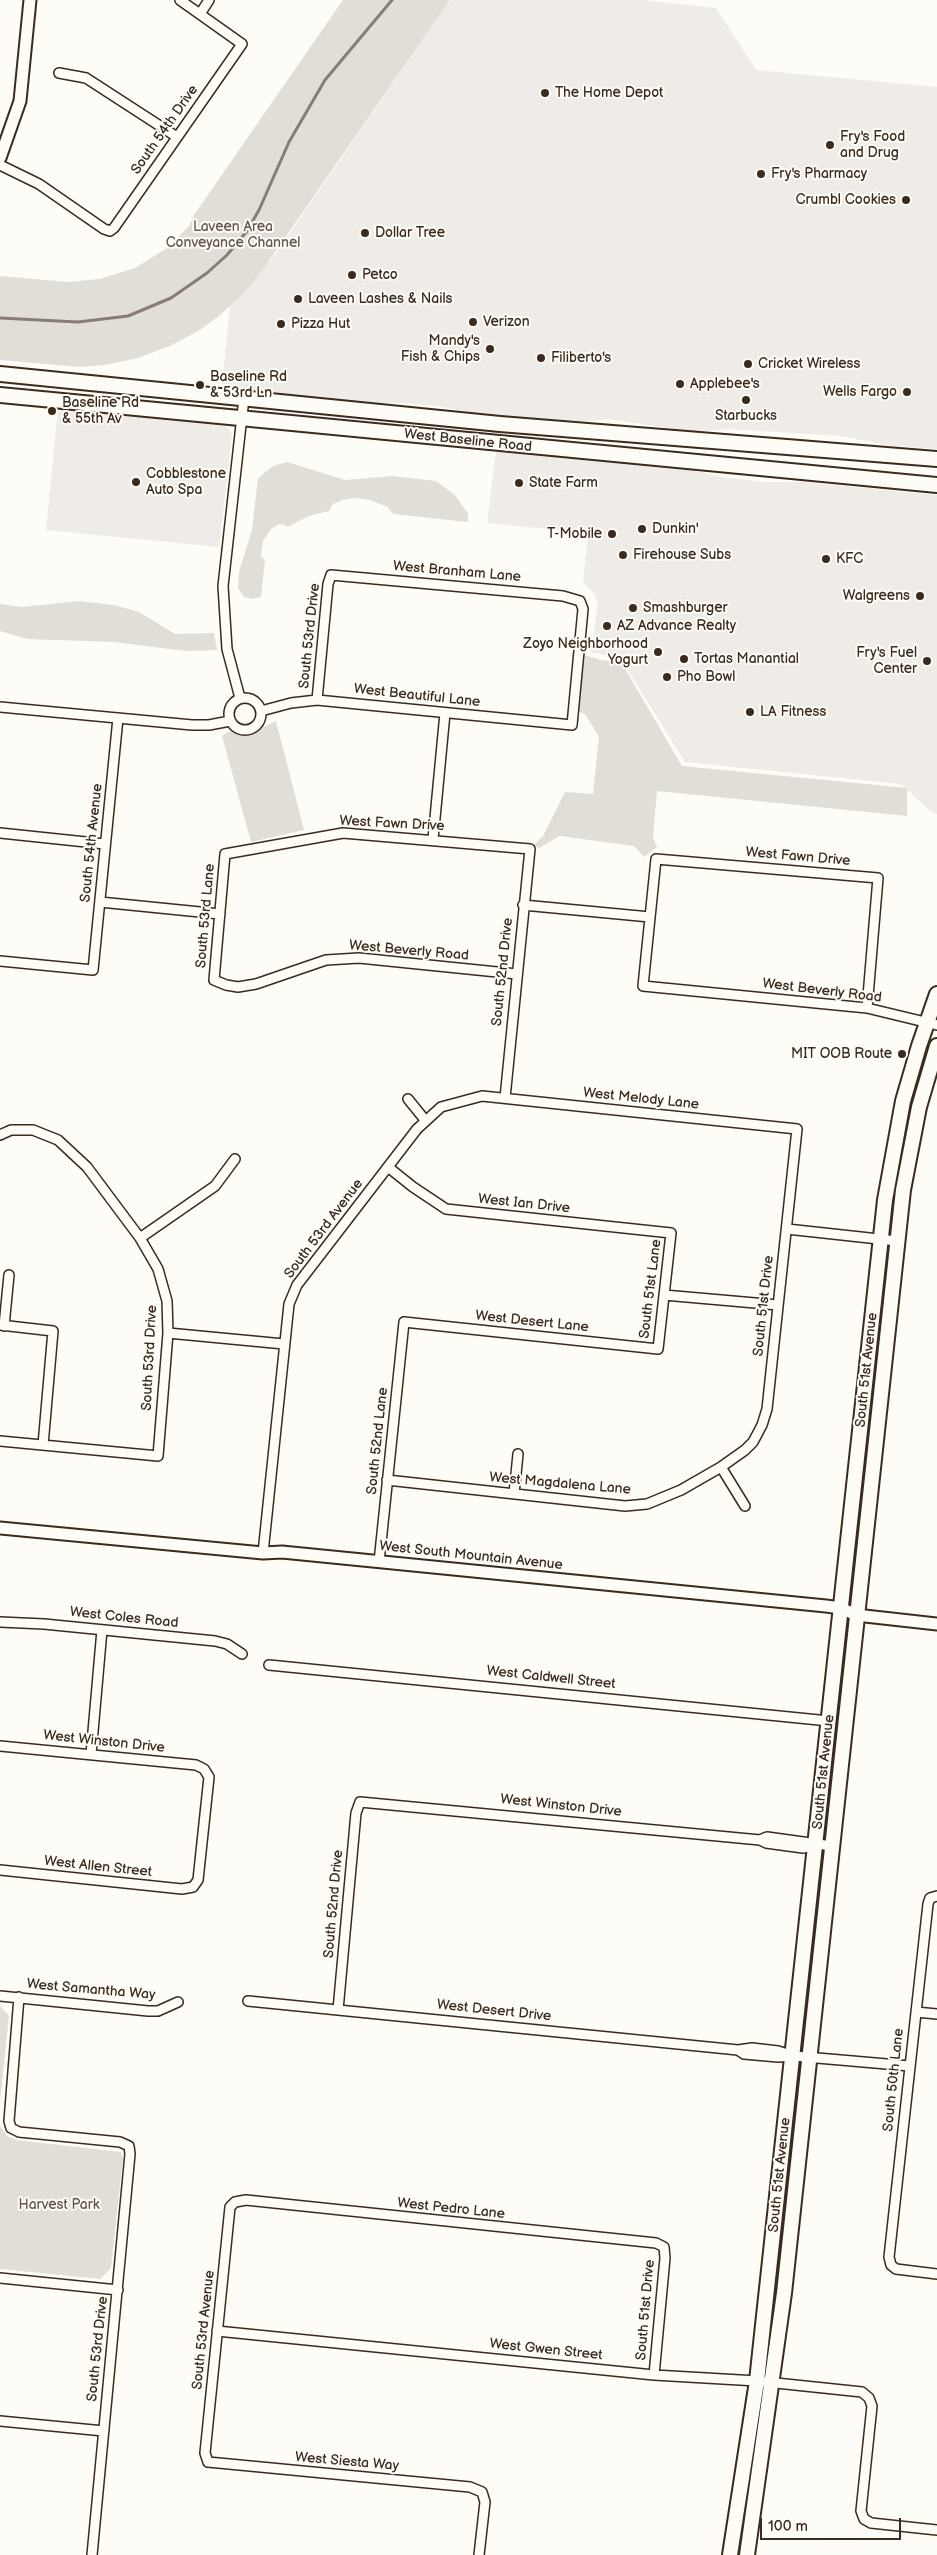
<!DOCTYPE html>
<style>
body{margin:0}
#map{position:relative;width:937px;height:2555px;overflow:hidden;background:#fdfcf7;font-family:"Balsamiq Sans",sans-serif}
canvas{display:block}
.scale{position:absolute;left:760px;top:2518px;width:141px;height:22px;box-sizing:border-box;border:2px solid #3b2a1e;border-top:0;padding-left:6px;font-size:15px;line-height:18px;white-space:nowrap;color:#3b2a1e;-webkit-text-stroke:4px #fdfcf7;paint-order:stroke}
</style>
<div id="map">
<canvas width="937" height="2555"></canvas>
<div class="scale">100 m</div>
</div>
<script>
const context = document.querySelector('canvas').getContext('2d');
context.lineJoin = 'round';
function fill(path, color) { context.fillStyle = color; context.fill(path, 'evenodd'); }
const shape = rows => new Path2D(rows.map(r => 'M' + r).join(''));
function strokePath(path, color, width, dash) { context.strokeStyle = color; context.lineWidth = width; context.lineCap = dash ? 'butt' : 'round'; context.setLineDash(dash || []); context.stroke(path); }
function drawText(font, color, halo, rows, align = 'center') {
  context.font = font + ' "Balsamiq Sans",sans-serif'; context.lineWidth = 4; context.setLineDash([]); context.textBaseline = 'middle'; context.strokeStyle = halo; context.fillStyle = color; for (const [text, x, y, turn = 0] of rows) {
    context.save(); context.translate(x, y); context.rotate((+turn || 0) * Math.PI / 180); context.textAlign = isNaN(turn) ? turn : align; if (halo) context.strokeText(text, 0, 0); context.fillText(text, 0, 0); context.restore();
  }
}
fill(shape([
 [450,0,642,0,716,8,756,70,937,87,937,449,887,445,841,436,728,429,694,432,608,419,574,423,484,415,437,406,405,403,370,404,222,386,230,304,274,256],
 [58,408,223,424,229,429,232,436,219,547,46,530],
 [496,451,685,469,727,478,766,482,802,482,937,495,937,814,929,810,901,784,685,762,621,659,591,652,598,603,594,594,583,582,588,533,487,523]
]), '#efece7');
fill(shape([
 [343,0,450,0,266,265,245,292,220,315,200,330,170,346,138,358,105,365,80,367,0,360,0,276,68,282,99,279,135,268,167,248,189,226,194,215],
 [287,462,345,480,393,476,436,481,455,495,468,514,468,522,393,514,388,507,370,500,354,498,342,500,333,504,329,511,309,516,287,527,283,524,278,525,271,529,263,541,261,556,265,560,261,597,252,599,244,597,238,588,239,572,252,530,258,478,273,466],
 [79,601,114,605,139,612,175,634,214,633,217,650,186,651,113,642,27,639,0,631,0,604,22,607],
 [584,655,601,660,621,662,682,766,907,788,907,816,657,791,653,837,657,847,644,857,634,846,560,836,539,848,534,845,543,836,565,792,593,794,599,737,585,714,579,712,578,707],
 [276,721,304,830,251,842,222,736,230,731,249,734],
 [0,2006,9,2016,0,2103],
 [0,2126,7,2136,16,2140,121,2152,123,2157,111,2268,100,2279,0,2269]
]), '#e1ded7');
strokePath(shape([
 [0,318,78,322,128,316,171,298,207,273,227,255,247,231,259,210,289,142,325,80,392,0]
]), '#887d74', 3);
const minor = shape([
 [200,14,209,0],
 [59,73,86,78,177,137],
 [0,165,39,184,104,229,110,231,114,228,242,44,180,0],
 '229 714a16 16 0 1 1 32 0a16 16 0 1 1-32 0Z',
 [240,698,227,649,223,586,244,398],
 [0,707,192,725,209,725,230,721],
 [261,711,291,703,317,700,572,725,583,609,580,601,563,596,331,575,328,584,317,700],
 [0,833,105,844],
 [433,839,445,713],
 [100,902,220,914],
 [523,905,650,917],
 [0,961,93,970,118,718],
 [867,1008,878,878,656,859,643,986,867,1008,937,1025],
 [505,1098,530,849,343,833,225,854,214,980,226,985,238,987,256,984,326,960,359,958,517,974],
 [408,1099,425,1120],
 [0,1135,11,1130,33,1130,58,1140,87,1167,140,1238,158,1269,167,1301,168,1333,158,1456,0,1441],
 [787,1229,897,1241],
 [140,1238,215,1186,235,1159],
 [664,1295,778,1305],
 [0,1325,53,1331,43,1445],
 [4,1326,9,1275],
 [168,1333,284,1344],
 [721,1467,745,1506],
 [514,1494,518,1454],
 [263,1553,289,1304,297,1285,417,1129,441,1107,482,1096,797,1129,767,1409,762,1425,753,1442,745,1450,721,1467,681,1490,647,1504,625,1506,387,1480],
 [379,1562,404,1322,658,1349,671,1233,446,1209,413,1187,388,1167],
 [0,1622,44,1624,215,1641,227,1644,242,1654],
 [269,1665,829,1721],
 [0,1746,196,1765,204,1769,209,1777,198,1880,193,1887,182,1889,0,1870],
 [91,1754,102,1630],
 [760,1840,767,1837,832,1846],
 [937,1896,930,1898,928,1904,889,2257,891,2265,896,2269,937,2274],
 [0,1996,148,2011,158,2011,178,2002],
 [19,1997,9,2121,11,2128,19,2132,120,2142,129,2146,130,2154,92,2555],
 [248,2001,738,2050,752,2048,778,2051,794,2056],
 [338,2010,356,1813,360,1802,760,1840,766,1843,803,1848,816,1845],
 [916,2012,937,2014],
 [738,2050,744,2054,778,2057,794,2056,910,2066],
 [0,2278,118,2290],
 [217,2331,654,2375,757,2381,862,2392,869,2398,872,2406,861,2511,864,2519,871,2523,937,2530],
 [0,2421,104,2431],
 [479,2555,485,2502,482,2492,470,2487,208,2462,205,2453,230,2207,235,2202,246,2200,656,2243,664,2247,665,2258,654,2375]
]);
const tertiary = shape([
 [0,158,20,101,30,0],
 [0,1528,263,1553,282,1552,826,1606,841,1608,856,1615,937,1624]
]);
const primary = shape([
 [0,374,500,424,937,459],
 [0,395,937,485],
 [730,2555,757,2381,764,2316,885,1200,903,1101,919,1046,937,994],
 [747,2555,784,2293,903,1190,919,1107,937,1046]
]);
strokePath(minor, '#3b2a1e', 12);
strokePath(tertiary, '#3b2a1e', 15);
strokePath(primary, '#3b2a1e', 18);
strokePath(minor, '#fdfcf7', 9);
strokePath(tertiary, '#fdfcf7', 11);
strokePath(primary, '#fdfcf7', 14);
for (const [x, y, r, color] of [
 [545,93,5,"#3b2a1e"],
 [830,145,5,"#3b2a1e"],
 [761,174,5,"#3b2a1e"],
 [906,200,5,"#3b2a1e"],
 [365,233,5,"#3b2a1e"],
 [352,275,5,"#3b2a1e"],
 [298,299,5,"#3b2a1e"],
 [473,322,5,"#3b2a1e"],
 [281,324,5,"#3b2a1e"],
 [490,349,5,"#3b2a1e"],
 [541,358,5,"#3b2a1e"],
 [748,364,5,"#3b2a1e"],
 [680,384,5,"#3b2a1e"],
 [200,385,5,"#3b2a1e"],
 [907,392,5,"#3b2a1e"],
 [746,400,5,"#3b2a1e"],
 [52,411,5,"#3b2a1e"],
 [136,482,5,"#3b2a1e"],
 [519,483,5,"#3b2a1e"],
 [642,529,5,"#3b2a1e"],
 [612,534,5,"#3b2a1e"],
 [623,555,5,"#3b2a1e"],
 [826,559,5,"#3b2a1e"],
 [920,596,5,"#3b2a1e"],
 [633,608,5,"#3b2a1e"],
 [607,626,5,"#3b2a1e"],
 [658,652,5,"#3b2a1e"],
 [684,659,5,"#3b2a1e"],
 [927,661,5,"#3b2a1e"],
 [667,677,5,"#3b2a1e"],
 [750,712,5,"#3b2a1e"],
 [902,1054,5,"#3b2a1e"]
]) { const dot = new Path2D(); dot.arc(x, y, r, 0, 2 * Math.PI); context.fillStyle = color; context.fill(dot); strokePath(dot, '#fdfcf7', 2); }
drawText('14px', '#3b2a1e', '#fdfcf7', [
 ["The Home Depot",555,93],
 ["Fry's Food",840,137],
 ["and Drug",840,153],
 ["Fry's Pharmacy",771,174],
 ["Crumbl Cookies",896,200,"right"],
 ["Dollar Tree",375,233],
 ["Petco",362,275],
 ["Laveen Lashes & Nails",308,299],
 ["Verizon",483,322],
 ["Pizza Hut",291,324],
 ["Mandy's",480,341,"right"],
 ["Fish & Chips",480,357,"right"],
 ["Filiberto's",551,358],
 ["Cricket Wireless",758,364],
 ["Baseline Rd",210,377],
 ["& 53rd Ln",210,393],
 ["Applebee's",690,384],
 ["Wells Fargo",897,392,"right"],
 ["Baseline Rd",62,403],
 ["& 55th Av",62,419],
 ["Starbucks",746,416,"center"],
 ["Cobblestone",146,474],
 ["Auto Spa",146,490],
 ["State Farm",529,483],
 ["Dunkin'",652,529],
 ["T-Mobile",602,534,"right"],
 ["Firehouse Subs",633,555],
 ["KFC",836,559],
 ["Walgreens",910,596,"right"],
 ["Smashburger",643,608],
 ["AZ Advance Realty",617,626],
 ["Zoyo Neighborhood",648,644,"right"],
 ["Yogurt",648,660,"right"],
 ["Fry's Fuel",917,653,"right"],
 ["Center",917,669,"right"],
 ["Tortas Manantial",694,659],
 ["Pho Bowl",677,677],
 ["LA Fitness",760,712],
 ["MIT OOB Route",892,1054,"right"]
], 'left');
drawText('14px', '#3b2a1e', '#fdfcf7', [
 ["South 54th Drive",165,130,-55],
 ["West Baseline Road",468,441,6],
 ["West Branham Lane",457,572,5],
 ["South 53rd Drive",310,636,-84],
 ["West Beautiful Lane",417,696,6],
 ["West Fawn Drive",392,824,3],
 ["South 54th Avenue",92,843,-84],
 ["West Fawn Drive",798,857,5],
 ["South 53rd Lane",206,916,-85],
 ["West Beverly Road",409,951,5],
 ["South 52nd Drive",503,972,-84],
 ["West Beverly Road",822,991,7],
 ["West Melody Lane",641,1099,6],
 ["West Ian Drive",524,1204,6],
 ["South 53rd Avenue",324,1229,-53],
 ["South 51st Lane",651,1289,-83],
 ["South 51st Drive",764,1306,-84],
 ["West Desert Lane",532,1322,6],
 ["South 53rd Drive",150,1358,-87],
 ["South 51st Avenue",867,1370,-84],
 ["South 52nd Lane",378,1441,-84],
 ["West Magdalena Lane",560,1484,5],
 ["West South Mountain Avenue",471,1556,6],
 ["West Coles Road",124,1618,6],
 ["West Caldwell Street",551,1678,6],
 ["West Winston Drive",104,1742,6],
 ["South 51st Avenue",824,1772,-84],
 ["West Winston Drive",561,1806,6],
 ["West Allen Street",98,1867,6],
 ["South 52nd Drive",334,1904,-85],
 ["West Samantha Way",91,1990,5],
 ["West Desert Drive",494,2011,6],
 ["South 50th Lane",894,2080,-84],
 ["South 51st Avenue",780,2175,-84],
 ["West Pedro Lane",451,2209,6],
 ["South 51st Drive",646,2310,-85],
 ["South 53rd Avenue",204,2330,-84],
 ["South 53rd Drive",98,2349,-84],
 ["West Gwen Street",546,2350,6],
 ["West Siesta Way",347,2462,5]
]);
drawText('14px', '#64574c', '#fdfcf7', [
 ["Laveen Area",233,227],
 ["Conveyance Channel",233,243],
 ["Harvest Park",59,2205]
]);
</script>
